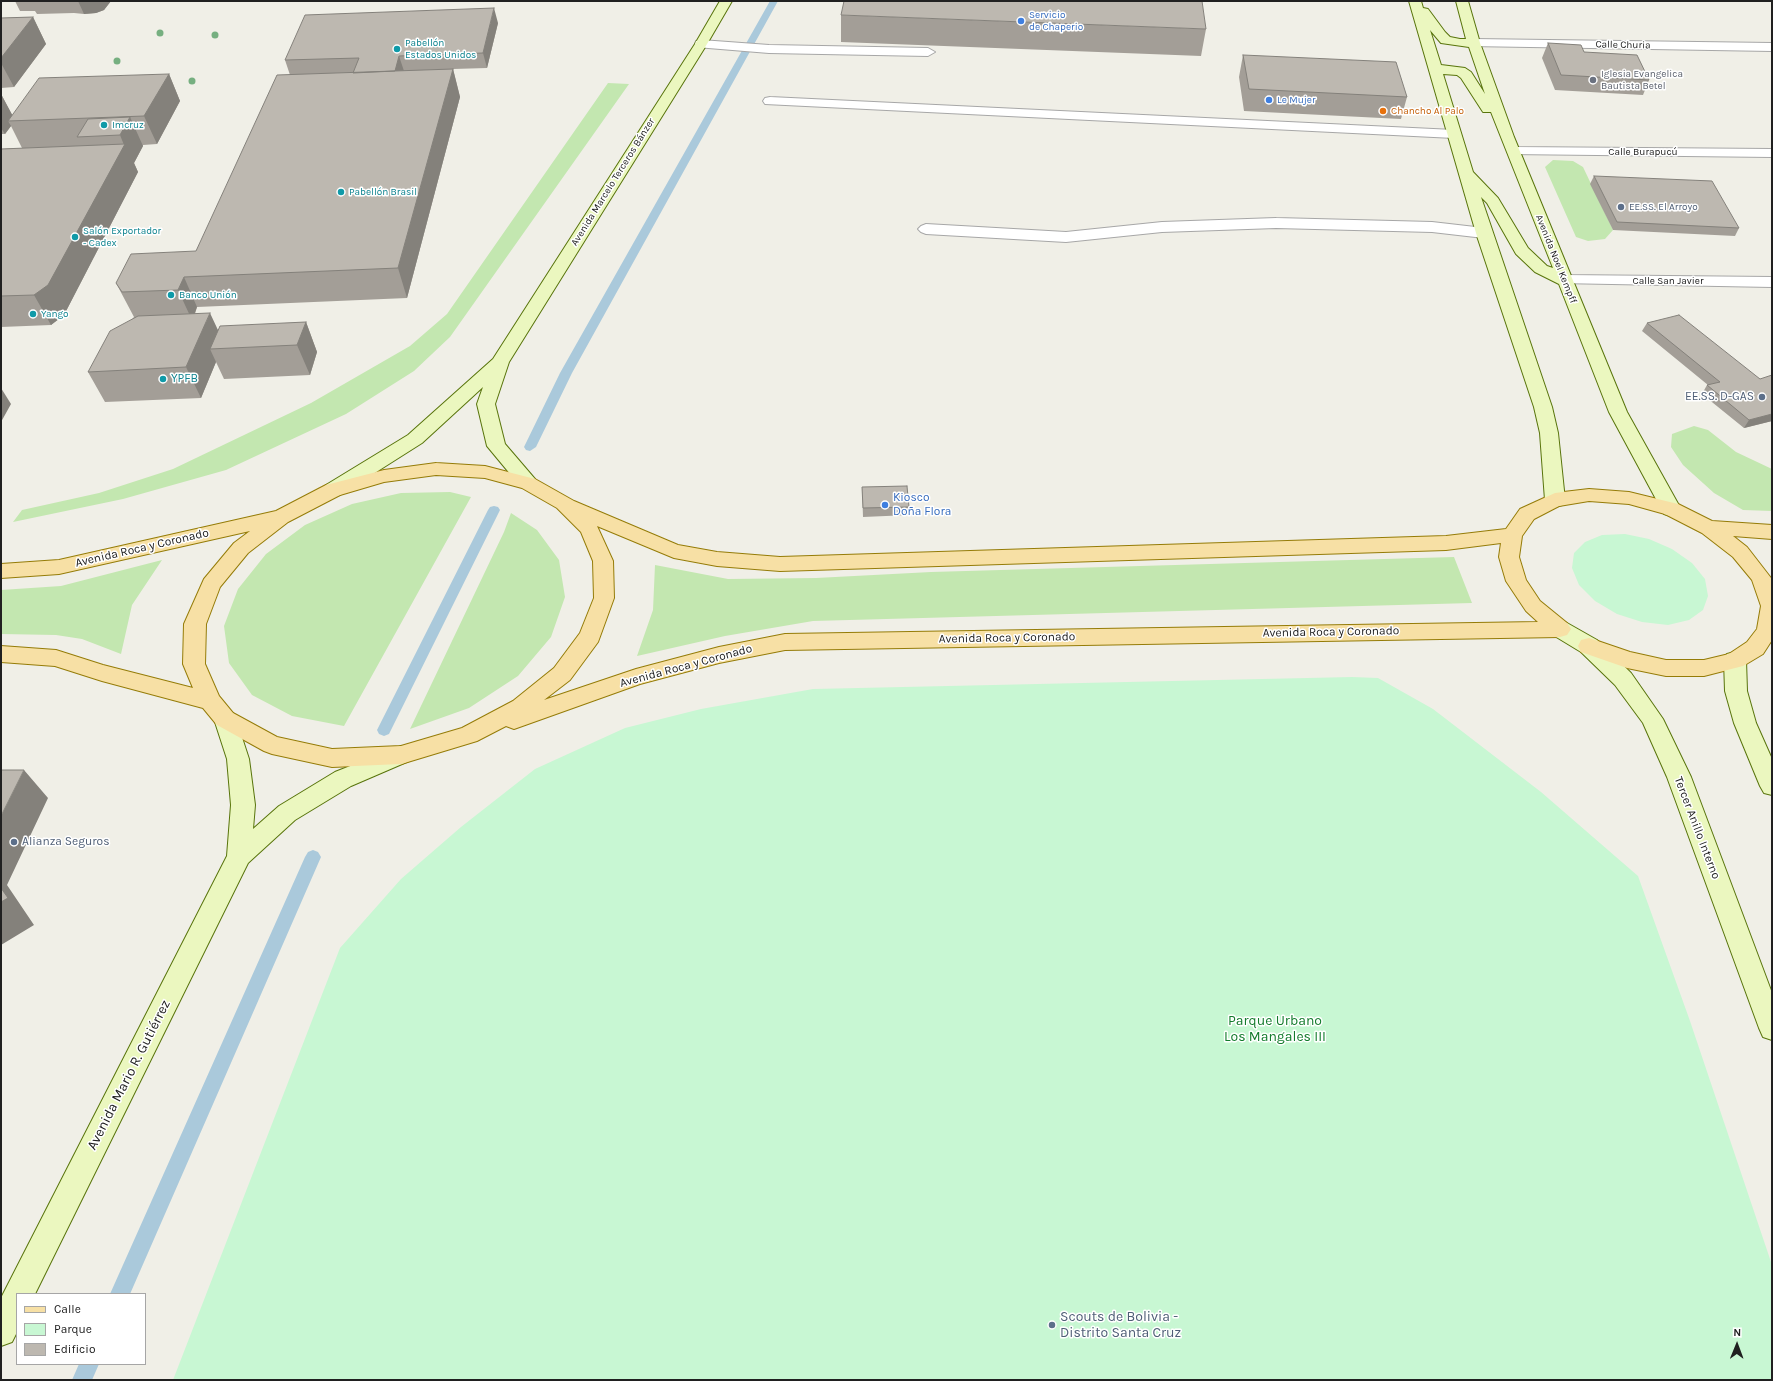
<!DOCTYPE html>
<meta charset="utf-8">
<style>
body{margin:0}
#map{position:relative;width:1773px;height:1381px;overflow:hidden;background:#f0efe7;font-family:Karla,sans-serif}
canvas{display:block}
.frame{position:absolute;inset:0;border:2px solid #202020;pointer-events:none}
.legend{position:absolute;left:16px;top:1293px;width:130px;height:72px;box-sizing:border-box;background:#fff;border:1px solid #a6a6a6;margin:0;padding:5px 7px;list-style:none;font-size:12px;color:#202020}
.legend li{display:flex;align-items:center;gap:8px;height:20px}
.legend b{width:20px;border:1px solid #a6a6a6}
.north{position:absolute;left:1717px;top:1325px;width:40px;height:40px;-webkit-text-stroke:3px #fff;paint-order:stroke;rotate:1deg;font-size:11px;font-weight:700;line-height:16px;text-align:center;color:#202020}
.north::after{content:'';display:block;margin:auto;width:14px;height:18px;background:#202020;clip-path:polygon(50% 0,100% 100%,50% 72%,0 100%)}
</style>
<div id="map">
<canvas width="1773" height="1381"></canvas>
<div class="frame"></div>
<ul class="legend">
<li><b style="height:5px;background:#f7e0a5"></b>Calle</li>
<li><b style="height:11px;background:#c8f7d3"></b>Parque</li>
<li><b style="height:11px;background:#bdb8b0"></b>Edificio</li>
</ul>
<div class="north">N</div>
</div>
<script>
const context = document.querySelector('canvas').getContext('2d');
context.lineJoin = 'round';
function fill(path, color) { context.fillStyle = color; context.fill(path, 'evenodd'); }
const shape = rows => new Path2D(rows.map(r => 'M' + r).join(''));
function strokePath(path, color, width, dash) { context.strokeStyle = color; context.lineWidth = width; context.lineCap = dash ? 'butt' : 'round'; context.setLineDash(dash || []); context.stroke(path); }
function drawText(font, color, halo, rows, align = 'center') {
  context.font = font + ' Karla,sans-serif'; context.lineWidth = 3; context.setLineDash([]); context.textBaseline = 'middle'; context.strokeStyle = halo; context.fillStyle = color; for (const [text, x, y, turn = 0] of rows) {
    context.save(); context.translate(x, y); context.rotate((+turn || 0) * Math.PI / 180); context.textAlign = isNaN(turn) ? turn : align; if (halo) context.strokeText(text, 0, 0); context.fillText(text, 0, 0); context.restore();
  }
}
fill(shape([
 [608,83,629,84,450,337,414,371,346,414,226,470,123,499,13,522,22,510,99,493,173,469,311,403,410,346,447,314],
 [1553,160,1573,161,1583,167,1613,230,1605,239,1588,241,1576,237,1545,167],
 [1694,426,1708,430,1736,452,1772,469,1772,511,1743,510,1714,493,1683,465,1671,447,1672,434],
 [450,492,471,497,344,726,292,716,252,695,229,663,224,626,238,589,266,554,305,525,352,504,401,493],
 [511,513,537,530,559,560,565,597,551,637,518,676,469,708,410,729,504,532],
 [1454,557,1472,603,813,621,725,636,637,656,653,610,655,565,728,579,816,578,931,572],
 [162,560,132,605,121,654,82,639,56,635,1,634,1,590,61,586]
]), '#c3e7b0');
fill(shape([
 [1625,534,1649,539,1672,549,1692,563,1705,579,1708,596,1703,610,1689,620,1668,625,1642,622,1617,614,1595,601,1579,585,1572,568,1574,553,1585,542,1602,535],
 [1352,677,1378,678,1433,709,1541,792,1638,876,1690,1021,1772,1265,1772,1380,173,1380,340,948,401,879,461,827,535,769,625,728,701,709,813,689]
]), '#c8f7d3');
fill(shape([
 [770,1,778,1,572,373,536,447,530,451,526,450,524,447,560,373,770,1],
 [494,506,498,507,500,510,391,730,389,734,384,736,379,734,377,730,488,510,490,507,494,506],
 [313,850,318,852,321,857,130,1294,110,1294,305,857,308,852,313,850],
 [79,1364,99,1364,92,1380,72,1380,79,1364]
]), '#aac9db');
const lane = shape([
 [701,40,769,45,928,48,935,52,928,56,769,53,696,47,695,44,696,41,701,40],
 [1276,218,1432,222,1484,228,1490,230,1492,233,1490,236,1484,238,1432,232,1276,228,1162,232,1066,242,926,234,921,232,918,229,921,226,926,224,1066,232,1162,222,1276,218]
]);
const street = shape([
 [1474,39,1772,43,1772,51,1469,46,1468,43,1474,39],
 [770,97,1454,130,1459,131,1461,134,1459,137,1454,138,765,104,763,101,765,98,770,97],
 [1514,147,1772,149,1772,157,1509,154,1507,151,1509,148,1514,147],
 [1564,275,1772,277,1772,287,1558,283,1556,280,1558,277,1564,275]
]);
const secondary = shape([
 [720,1,732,1,707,44,509,362,495,404,505,444,535,479,538,483,535,487,528,489,521,487,487,446,477,404,483,387,422,443,340,495,333,496,326,495,323,490,326,485,408,435,493,359,695,44,720,1],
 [1409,1,1421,1,1423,8,1428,9,1445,32,1450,37,1460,39,1466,39,1456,1,1468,1,1480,43,1514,137,1627,412,1681,509,1678,514,1671,516,1664,514,1609,412,1559,284,1535,272,1516,254,1487,203,1481,197,1552,407,1558,433,1565,500,1562,505,1555,507,1548,505,1545,500,1540,433,1534,407,1476,233,1409,1],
 [1430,30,1441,43,1469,47,1485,94,1471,72,1465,68,1441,65,1430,30],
 [1443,74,1457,75,1461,78,1483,112,1491,112,1553,268,1547,266,1528,248,1498,198,1473,172,1443,74],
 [1560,621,1567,623,1597,640,1631,673,1663,719,1691,777,1772,993,1772,1040,1763,1037,1759,1028,1667,777,1643,723,1615,685,1581,652,1553,635,1549,629,1553,623,1560,621],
 [1735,652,1743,654,1746,660,1747,691,1756,723,1772,759,1772,795,1764,793,1760,786,1734,723,1725,691,1724,660,1727,654,1735,652],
 [225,710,233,713,236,719,249,759,255,805,253,829,279,806,335,772,401,746,409,749,412,755,409,761,351,786,295,820,248,863,35,1294,17,1294,17,1332,12,1342,1,1346,1,1298,227,856,231,805,227,759,214,719,217,713,225,710]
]);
const primary = shape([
 [436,463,485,466,535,479,574,501,678,545,717,552,780,557,1446,536,1506,529,1520,509,1555,493,1589,489,1629,492,1678,504,1712,521,1772,525,1772,539,1733,536,1747,547,1771,578,1772,640,1763,654,1743,666,1704,676,1666,676,1627,668,1581,652,1578,646,1581,640,1589,638,1630,652,1666,660,1704,660,1729,654,1747,642,1757,629,1761,606,1752,580,1733,557,1702,533,1665,514,1629,504,1589,501,1559,506,1534,519,1522,536,1519,557,1526,580,1540,601,1567,623,1571,629,1567,635,1560,637,785,650,719,663,640,684,514,729,506,726,477,741,401,764,332,767,272,754,264,751,217,725,203,708,102,681,55,666,1,662,1,646,56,650,103,665,193,688,183,664,184,624,204,579,234,543,250,531,59,574,1,578,1,564,59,560,276,511,326,485,384,470,436,463],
 [436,475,485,478,522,488,557,508,581,532,593,561,594,598,580,633,554,668,513,701,462,728,401,746,332,749,277,737,233,713,219,696,205,664,206,624,220,587,248,553,288,522,340,495,384,482,436,475],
 [597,526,674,558,717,566,780,571,1446,550,1501,543,1499,557,1506,581,1526,611,1538,622,785,634,719,647,636,669,544,700,570,680,598,642,614,598,613,561,597,526]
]);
strokePath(lane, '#a7a7a7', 2);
strokePath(street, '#a7a7a7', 2);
strokePath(secondary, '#58740b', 2);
strokePath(primary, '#957c08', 2);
fill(lane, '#fff');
fill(street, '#fff');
fill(secondary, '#ebf7bf');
fill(primary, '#f7e0a5');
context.fillStyle = '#76af80';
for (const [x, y] of [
 [160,33],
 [215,35],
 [117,61],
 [192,81]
]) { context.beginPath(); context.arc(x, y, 3.5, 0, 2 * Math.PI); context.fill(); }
fill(shape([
 [15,1,111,1,104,10,96,13,84,14,74,13,37,14,35,11,20,11],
 [841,15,1206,29,1201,56,841,42],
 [33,17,46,44,14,87,1,88,1,18],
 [498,23,487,68,453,69,460,97,407,298,197,307,195,314,218,330,306,322,317,352,310,375,224,379,216,362,201,398,105,402,88,372,134,317,116,283,196,251,290,75,285,60],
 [1548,43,1584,52,1649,80,1643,95,1555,90,1542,58],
 [1243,55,1407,97,1401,119,1244,111,1239,77],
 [169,74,180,101,157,144,143,145,143,146,134,163,138,172,64,315,51,325,1,327,1,149,22,148,11,126,5,134,1,134,1,94,12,115],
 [1594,176,1739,228,1735,236,1613,230,1590,184],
 [1647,323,1760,379,1772,421,1744,428,1702,394,1707,385,1708,385,1642,331],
 [862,487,909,507,909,515,863,517]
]), '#a39e97');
fill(shape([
 [78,1,111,1,104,10,96,13,84,14],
 [494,8,498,23,487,68,483,53],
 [33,17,46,44,14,87,1,63,1,58],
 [399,56,404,71,390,84],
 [453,69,460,97,407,298,398,268],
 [169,74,180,101,157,144,144,116],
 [1,94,15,120,8,121,11,126,5,134,1,128],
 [130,117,143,146,134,163,138,172,64,315,51,325,34,295,124,145,120,135],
 [184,277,197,307,192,320,178,290],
 [210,313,224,343,210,349,216,362,201,398,186,367],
 [306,322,317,352,310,375,297,345],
 [1,388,11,404,1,422],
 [1772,414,1772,421,1744,428,1749,420],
 [24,770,48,798,7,885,34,925,1,945,1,816]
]), '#84817b');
const building = shape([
 [844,1,1202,1,1206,29,841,15,844,1],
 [494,8,483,53,399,56,395,71,353,73,359,58,285,60,305,15,494,8],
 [33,17,1,58,1,18,33,17],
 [1548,43,1581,45,1584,52,1637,55,1649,80,1561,75,1548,43],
 [1243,55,1396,62,1407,97,1249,89,1243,55],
 [453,69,398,268,184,277,178,290,122,292,116,283,131,254,196,251,277,75,453,69],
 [169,74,144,116,8,121,39,78,169,74],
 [130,117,120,135,77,137,88,119,130,117],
 [125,144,48,285,34,295,1,296,1,149,125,144],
 [1594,176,1712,181,1739,228,1617,222,1594,176],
 [210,313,186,367,88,372,110,331,138,316,210,313],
 [1679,315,1760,379,1772,375,1772,414,1749,420,1707,385,1720,382,1647,323,1679,315],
 [306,322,297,345,210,349,220,326,306,322],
 [907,486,909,507,863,508,862,487,907,486],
 [1,770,24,770,1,816,1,770],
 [1,888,8,898,1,902,1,888]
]);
fill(building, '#bdb8b0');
strokePath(building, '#84817b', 1);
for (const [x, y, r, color] of [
 [1021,21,4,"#3f7fe0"],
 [397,49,4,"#0f9aa8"],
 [1593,80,4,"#6b7280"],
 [1269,100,4,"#3f7fe0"],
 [1383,111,4,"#e8710a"],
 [104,125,4,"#0f9aa8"],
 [341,192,4,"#0f9aa8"],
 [1621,207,4,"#5c6f8a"],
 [75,237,4,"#0f9aa8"],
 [171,295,4,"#0f9aa8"],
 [33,314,4,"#0f9aa8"],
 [163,379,4,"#0f9aa8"],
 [1762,397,4,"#5c6f8a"],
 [885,505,4,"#3f7fe0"],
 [14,842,4,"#5c6f8a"],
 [1052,1325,4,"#5c6f8a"]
]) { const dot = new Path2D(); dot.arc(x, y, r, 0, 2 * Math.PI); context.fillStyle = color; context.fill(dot); strokePath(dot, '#fff', 1.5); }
drawText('10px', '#366cbe', '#fff', [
 ["Servicio",1029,15],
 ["de Chaperio",1029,27],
 ["Le Mujer",1277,100]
], 'left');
drawText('10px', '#0d838f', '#fff', [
 ["Pabellón",405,43],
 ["Estados Unidos",405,55],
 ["Imcruz",112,125],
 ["Pabellón Brasil",349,192],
 ["Salón Exportador",83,231],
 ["- Cadex",83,243],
 ["Banco Unión",179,295],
 ["Yango",41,314]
], 'left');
drawText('10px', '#202020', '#fff', [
 ["Calle Churia",1623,45,1],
 ["Calle Burapucú",1643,152],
 ["Avenida Marcelo Terceros Bánzer",613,182,-58],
 ["Avenida Noel Kempff",1556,259,68],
 ["Calle San Javier",1668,281]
]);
drawText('10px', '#5b616d', '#fff', [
 ["Iglesia Evangelica",1601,74],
 ["Bautista Betel",1601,86]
], 'left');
drawText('10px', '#c56008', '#fff', [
 ["Chancho Al Palo",1391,111]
], 'left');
drawText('10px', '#4e5e75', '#fff', [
 ["EE.SS. El Arroyo",1629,207]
], 'left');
drawText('12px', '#0d838f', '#fff', [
 ["YPFB",171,379]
], 'left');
drawText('12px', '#4e5e75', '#fff', [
 ["EE.SS. D-GAS",1754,397],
 ["Alianza Seguros",22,842,"left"]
], 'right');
drawText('12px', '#366cbe', '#fff', [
 ["Kiosco",893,498],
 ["Doña Flora",893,512]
], 'left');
drawText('12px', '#202020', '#fff', [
 ["Avenida Roca y Coronado",142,548,-13],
 ["Avenida Roca y Coronado",1331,632,-1],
 ["Avenida Roca y Coronado",1007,638,-1],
 ["Avenida Roca y Coronado",686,666,-15],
 ["Tercer Anillo Interno",1697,828,69]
]);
drawText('14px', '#127b2b', '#fff', [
 ["Parque Urbano",1275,1021],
 ["Los Mangales III",1275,1037]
]);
drawText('14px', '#202020', '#fff', [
 ["Avenida Mario R. Gutiérrez",129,1075,-63]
]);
drawText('14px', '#4e5e75', '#fff', [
 ["Scouts de Bolivia -",1060,1317],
 ["Distrito Santa Cruz",1060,1333]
], 'left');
</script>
